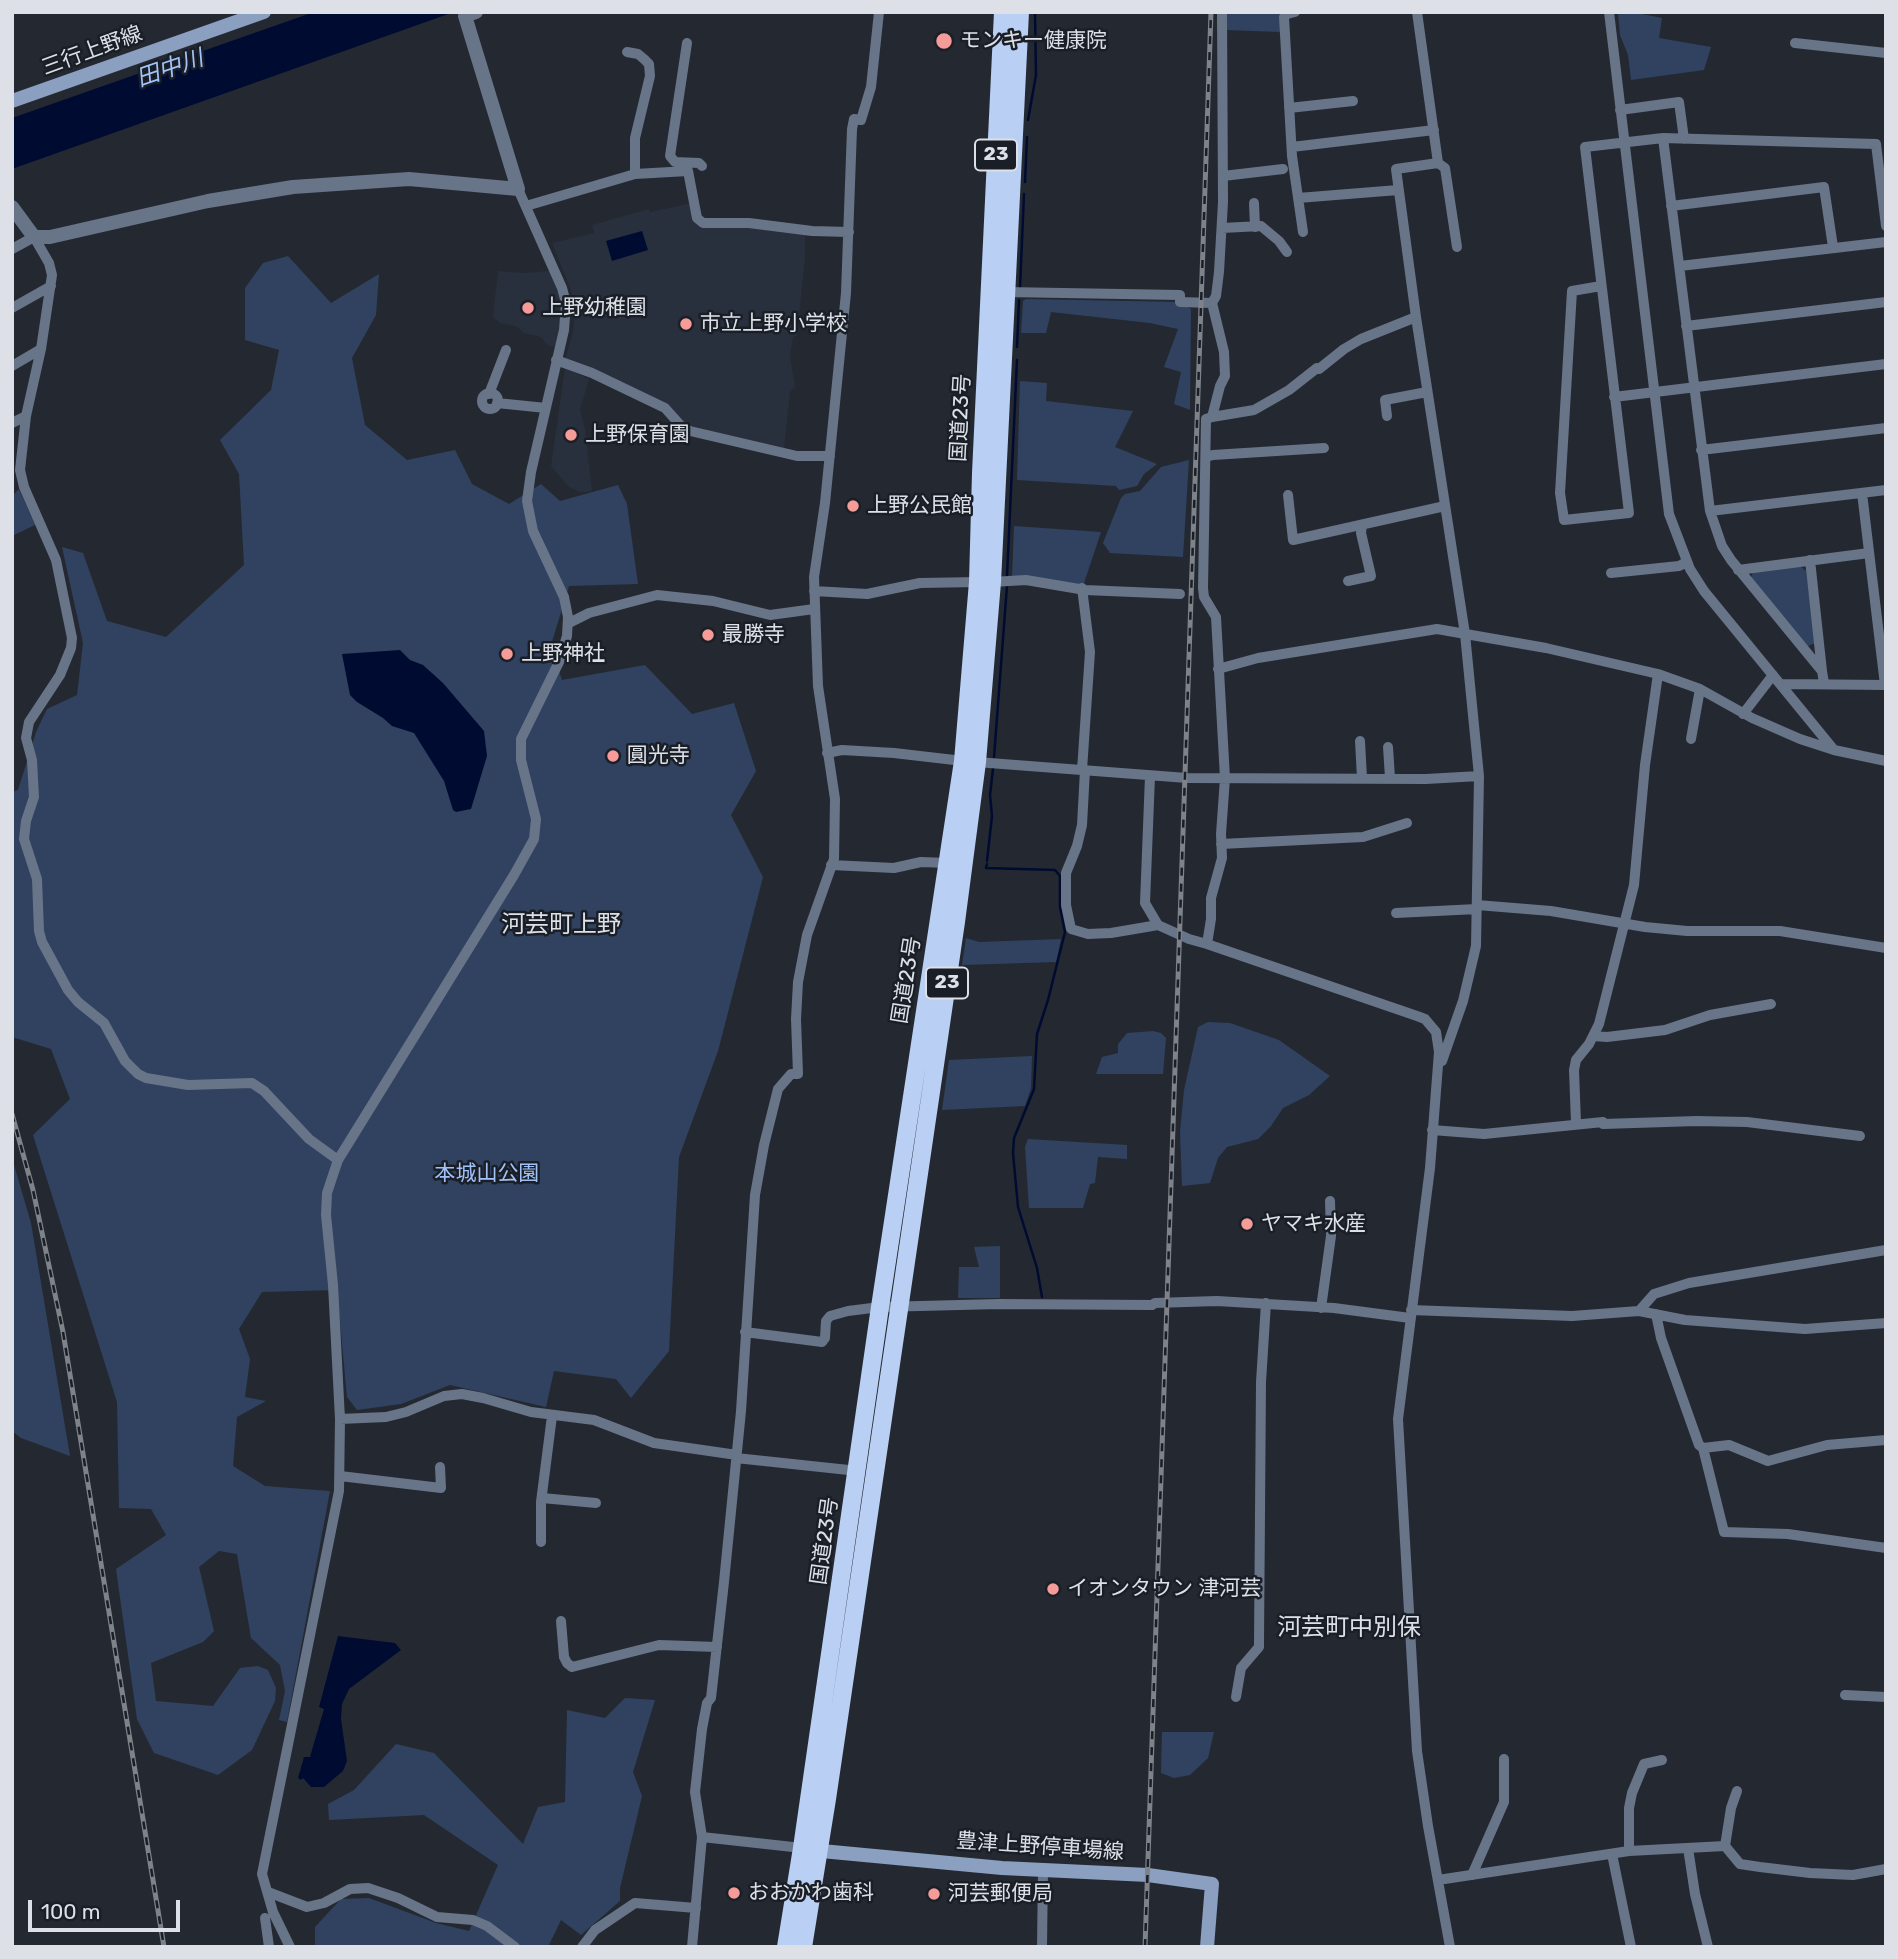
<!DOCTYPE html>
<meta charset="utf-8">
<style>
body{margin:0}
#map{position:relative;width:1898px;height:1959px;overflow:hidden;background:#242931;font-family:Rubik,sans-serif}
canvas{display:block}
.frame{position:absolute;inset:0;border:14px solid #dde0e6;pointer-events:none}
.scale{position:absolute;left:28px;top:1900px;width:152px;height:32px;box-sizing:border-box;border:4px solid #dde0e6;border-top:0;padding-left:9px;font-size:21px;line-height:24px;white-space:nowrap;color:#dde0e6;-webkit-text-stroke:5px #1a1f27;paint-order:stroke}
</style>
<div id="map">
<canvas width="1898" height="1959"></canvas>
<div class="frame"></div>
<div class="scale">100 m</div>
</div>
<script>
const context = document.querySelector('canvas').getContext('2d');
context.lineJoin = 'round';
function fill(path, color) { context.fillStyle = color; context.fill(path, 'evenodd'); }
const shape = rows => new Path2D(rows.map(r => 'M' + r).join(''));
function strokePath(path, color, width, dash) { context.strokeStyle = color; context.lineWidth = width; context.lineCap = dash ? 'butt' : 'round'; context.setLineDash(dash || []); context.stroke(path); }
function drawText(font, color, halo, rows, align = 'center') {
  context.font = font + ' Rubik,"Noto Sans JP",sans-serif'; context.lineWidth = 5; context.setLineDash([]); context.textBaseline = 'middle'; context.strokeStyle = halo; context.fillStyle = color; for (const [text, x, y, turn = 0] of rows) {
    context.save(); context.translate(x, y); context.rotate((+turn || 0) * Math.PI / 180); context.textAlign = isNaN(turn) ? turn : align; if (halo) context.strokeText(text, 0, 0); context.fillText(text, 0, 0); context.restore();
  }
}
fill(shape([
 [692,203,695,220,805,234,805,257,797,336,793,337,790,357,795,387,790,392,784,449,685,426,671,408,565,360,573,332,575,306,571,290,552,243,594,233,592,225,649,209,650,212],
 [498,271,524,273,549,271,561,299,562,317,556,347,547,345,541,337,524,333,516,326,500,323,493,317],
 [565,368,589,379,580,410,585,429,592,490,586,492,580,492,568,486,551,466]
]), '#28303e');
fill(shape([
 [1227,12,1281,12,1282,30,1279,32,1227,30],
 [1618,12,1632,12,1662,18,1659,38,1711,47,1704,70,1631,80,1628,55,1620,35],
 [288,256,331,303,379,274,376,315,352,358,365,425,407,460,455,450,472,484,509,504,541,484,560,501,618,485,627,504,638,584,569,586,551,645,562,680,645,665,692,714,734,703,756,771,731,815,763,877,718,1051,679,1157,669,1351,631,1398,616,1379,554,1371,546,1407,450,1385,401,1404,357,1410,347,1397,337,1290,262,1292,239,1329,250,1359,245,1397,266,1401,237,1417,233,1466,265,1486,330,1491,287,1722,279,1720,285,1691,280,1665,251,1638,237,1554,219,1551,199,1567,214,1631,203,1642,151,1663,156,1701,213,1706,240,1668,258,1666,268,1670,276,1688,275,1701,252,1750,218,1775,154,1753,137,1719,116,1569,166,1535,151,1509,119,1508,117,1402,33,1135,70,1099,51,1049,12,1037,12,792,18,790,36,732,47,709,77,695,83,643,62,547,83,553,107,621,166,637,244,565,239,474,220,440,271,390,279,350,245,340,245,288,263,263],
 [1026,299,1179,302,1191,309,1190,410,1174,404,1181,372,1164,367,1178,329,1150,323,1051,312,1046,333,1021,333,1023,301],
 [1020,381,1047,383,1046,401,1133,411,1115,447,1157,464,1144,474,1137,486,1119,490,1116,486,1017,480],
 [1189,460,1183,557,1110,553,1103,543,1121,498,1125,494,1140,491,1161,467],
 [19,489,35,525,12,536,12,496],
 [1014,526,1101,532,1083,586,1012,579],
 [1800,566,1806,571,1815,643,1806,647,1751,578,1753,572],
 [966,938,979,942,1061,939,1056,962,962,965],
 [1208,1022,1230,1023,1279,1040,1330,1076,1309,1095,1283,1108,1271,1126,1258,1139,1227,1147,1218,1158,1210,1183,1182,1186,1180,1132,1184,1090,1198,1027],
 [1153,1031,1161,1033,1166,1038,1163,1074,1096,1074,1102,1057,1118,1053,1118,1044,1127,1033],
 [1032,1056,1031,1088,1025,1106,942,1110,949,1060],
 [1028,1139,1127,1145,1127,1159,1098,1157,1095,1183,1090,1184,1083,1208,1029,1208,1025,1147],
 [12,1158,31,1223,70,1456,21,1438,12,1431],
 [1000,1246,1000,1298,958,1298,959,1267,979,1267,974,1247],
 [625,1698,655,1700,633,1772,642,1796,620,1888,620,1901,581,1935,561,1920,548,1947,315,1947,315,1927,341,1899,369,1898,436,1923,469,1931,498,1865,424,1815,329,1820,328,1804,354,1790,396,1744,434,1753,523,1844,538,1807,565,1802,567,1710,605,1718],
 [1162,1732,1214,1732,1208,1758,1190,1775,1174,1778,1161,1773]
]), '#304260');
fill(shape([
 [314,12,454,12,12,169,12,118],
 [642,231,648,250,612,261,606,241],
 [400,650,410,660,423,665,443,683,484,731,487,756,471,809,456,812,453,810,444,781,414,733,392,726,383,718,357,702,350,695,342,654],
 [338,1636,395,1643,401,1650,349,1689,342,1704,341,1719,347,1761,343,1771,324,1787,311,1787,303,1778,301,1780,298,1778,304,1757,310,1757,324,1709,319,1707]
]), '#000b31');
strokePath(shape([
 [1028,120,1036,75,1035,12],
 [1025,182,1027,137],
 [1020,287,1024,194],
 [1017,347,1019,300],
 [1007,576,1017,360],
 [994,757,1007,586],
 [987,861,992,816,990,795,993,769],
 [987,864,986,868,1055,870,1060,876,1060,907,1065,932,1048,1000,1037,1034,1034,1089,1014,1138,1013,1153,1018,1207,1037,1268,1042,1297]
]), '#000b31', 2.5);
strokePath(shape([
 [1295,12,1287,14,1284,17,1292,156,1303,232],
 [1417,12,1438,163,1396,169,1416,317,1465,634,1479,776,1476,946,1463,1001,1442,1061],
 [1609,12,1669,514,1690,569,1704,591,1834,750],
 [687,43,670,156,675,162,699,163,702,166],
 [1795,43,1886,53],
 [627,52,638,54,644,59,649,64,650,76,635,138,635,174],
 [1289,108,1353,101],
 [1620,110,1679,102,1684,139],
 [1663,138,1710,511,1722,546,1731,560,1822,671,1824,683],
 [1292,147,1434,130],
 [1438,163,1445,168,1457,247],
 [1223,176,1283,169],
 [1298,198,1398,190],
 [1254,203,1255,227],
 [526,206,635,174,688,171,697,218,703,223,749,223,812,231,849,232],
 [1671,206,1824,187,1833,247],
 [1222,228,1261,226,1279,241,1287,252],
 [12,249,34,237,49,263,52,275,41,349,26,416,20,470,24,487,56,560,72,638,71,648,60,675,29,722,26,738,32,760,34,797,26,821,24,839,37,879,39,931,42,942,68,990,78,1002,104,1023,125,1061,138,1074,146,1078,188,1085,252,1083,264,1091,309,1139,338,1160],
 [1680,266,1886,242],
 [1601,286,1572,291,1560,493,1564,520,1629,513,1585,147,1663,138,1876,144,1886,226],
 [1005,292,1180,295,1180,302,1212,303,1224,352,1225,376,1220,386,1212,417,1206,419,1203,588,1204,597,1216,617,1225,778,1221,834,1222,858,1211,898,1211,919,1207,944,1417,1016,1425,1019,1436,1032,1439,1052,1430,1168,1398,1419,1417,1751,1428,1826,1450,1947],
 [1212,303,1216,296,1219,272,1223,202,1222,12],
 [12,308,51,286],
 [1686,326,1886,302],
 [556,360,592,373,665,408,682,427,690,431,797,456,830,456],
 [12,366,41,349],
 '482 401a8 8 0 1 1 16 0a8 8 0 1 1-16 0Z',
 [489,394,506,350],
 [1614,397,1886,364],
 [497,403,546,408],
 [1387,416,1385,400,1427,392],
 [1212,417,1254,410,1289,390,1317,368,1319,369,1344,349,1361,339,1416,317],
 [12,423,26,416],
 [1701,450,1886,428],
 [1206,457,1213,455,1324,448],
 [1862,493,1885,685],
 [1288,495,1293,540,1445,506],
 [1710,511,1886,490],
 [1810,560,1822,671],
 [1738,570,1869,553],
 [1611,573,1679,566,1687,562],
 [1348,581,1371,576,1361,533,1362,525],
 [992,582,1026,580,1085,590,1180,594],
 [1082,588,1090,652,1082,770],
 [814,591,867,594,920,583,978,582],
 [569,623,589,613,657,595,713,601,770,615,814,609],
 [1218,669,1258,658,1437,629,1546,648,1658,674,1700,689,1752,718,1800,739,1834,750,1886,761],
 [1780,684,1886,685],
 [1743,714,1773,675],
 [1691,739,1700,689],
 [1360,741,1362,778],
 [1388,747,1390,778],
 [827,753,842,750,894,753,963,761,1187,778,1426,779,1479,776],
 [1085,770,1082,825,1077,846,1066,873,1066,905,1071,929,1088,934,1111,933,1158,925],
 [1150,776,1145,903,1158,925,1189,939,1207,944],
 [1221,844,1363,837,1407,823],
 [831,865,894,868,921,862,948,863],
 [1477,905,1551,911,1645,927,1687,931,1780,931,1886,948],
 [1396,913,1477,909],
 [1593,1036,1607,1037,1665,1030,1710,1015,1771,1004],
 [1576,1123,1574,1070,1576,1060,1589,1044,1599,1024,1634,885,1645,765,1658,674],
 [1603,1124,1697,1121,1747,1122,1860,1136],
 [1432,1130,1484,1134,1603,1122],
 [1321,1308,1331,1236,1330,1201],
 [1411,1310,1572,1316,1639,1311,1685,1320,1805,1329,1886,1323],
 [1639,1311,1654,1294,1689,1283,1886,1250],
 [1656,1314,1661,1338,1699,1445,1703,1448,1729,1445,1768,1461,1827,1445,1886,1440],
 [745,1332,822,1342,825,1338,826,1321,830,1316,848,1311,880,1307,999,1304,1152,1305,1155,1303,1217,1301,1334,1308,1410,1318],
 [340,1419,386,1417,406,1412,444,1396,462,1394,483,1398,531,1412,594,1420,654,1443,737,1455],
 [1703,1448,1724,1532,1788,1534,1886,1548],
 [736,1458,858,1471],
 [340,1476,441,1488,440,1467],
 [542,1498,596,1503],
 [541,1542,541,1502,552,1416],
 [561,1621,564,1657,567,1663,572,1667,659,1645,717,1647],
 [1845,1695,1886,1697],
 [1236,1697,1241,1668,1259,1647,1259,1643,1261,1382,1266,1303],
 [702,1837,802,1848],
 [1725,1846,1731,1808,1737,1791],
 [1688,1848,1695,1894,1708,1947],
 [1629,1851,1629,1808,1632,1793,1644,1764,1662,1760],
 [1612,1854,1631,1947],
 [1472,1875,1504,1802,1504,1759],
 [1438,1880,1629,1851,1725,1846,1740,1864,1760,1867,1810,1873,1853,1875,1886,1869],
 [268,1892,307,1907,324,1903,350,1889,368,1888,398,1898,437,1917,473,1920,487,1926,515,1947],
 [265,1918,269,1947],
 [290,1947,273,1912,262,1874,339,1491,340,1419,333,1285,326,1215,327,1193,338,1160,514,875,534,839,536,819,521,760,521,739,559,662,567,636,568,617,564,597,533,531,527,501,531,472,564,330,566,303,562,288,518,189],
 [582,1947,595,1930,635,1903,696,1908],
 [692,1947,702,1837,695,1792,702,1729,707,1703,711,1698,724,1582,741,1411,755,1195,764,1145,778,1089,791,1074,798,1074,796,1019,798,982,807,935,834,859,835,799,818,686,814,577,825,503,846,293,852,129,854,119,861,120,871,87,879,12],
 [1042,1947,1043,1870]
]), '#687488', 10);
strokePath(shape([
 [12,207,34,237,50,237,208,201,293,187,409,179,518,189,465,16,476,12]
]), '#687488', 14);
strokePath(shape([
 [12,101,264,12],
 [811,1850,1002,1868,1148,1875,1212,1884,1207,1947]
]), '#8b9fc0', 14);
strokePath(shape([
 [786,1947,802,1848,880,1307,963,761,978,582,981,473,1003,12],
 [803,1947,827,1799,956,922,977,762,992,582,1020,12]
]), '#b9cff3', 18);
const rail = shape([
 [12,1114,33,1190,63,1332,164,1947],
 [1145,1947,1211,12]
]);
strokePath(rail, '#7e8289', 5);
strokePath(rail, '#1a1f27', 2.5, [8]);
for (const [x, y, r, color] of [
 [944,41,9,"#f59b98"],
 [528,308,7,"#f59b98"],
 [686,324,7,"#f59b98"],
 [571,435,7,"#f59b98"],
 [853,506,7,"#f59b98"],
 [708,635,7,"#f59b98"],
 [507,654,7,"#f59b98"],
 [613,756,7,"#f59b98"],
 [1247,1224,7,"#f59b98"],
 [1053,1589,7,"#f59b98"],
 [734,1893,7,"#f59b98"],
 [934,1894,7,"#f59b98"]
]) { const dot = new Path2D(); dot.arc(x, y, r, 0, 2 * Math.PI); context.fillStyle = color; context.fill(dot); strokePath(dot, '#1a1f27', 2.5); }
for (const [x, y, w] of [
 [996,155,42],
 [947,983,42]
]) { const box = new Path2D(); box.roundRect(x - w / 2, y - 15.5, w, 31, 5); context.fillStyle = '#1a1f27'; context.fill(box); strokePath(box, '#dde0e6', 2); }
drawText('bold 19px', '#dde0e6', null, [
 ["23",996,155],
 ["23",947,983]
]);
drawText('21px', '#dde0e6', '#1a1f27', [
 ["モンキー健康院",960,41],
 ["上野幼稚園",542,308],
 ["市立上野小学校",700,324],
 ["上野保育園",585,435],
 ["上野公民館",867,506],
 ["最勝寺",722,635],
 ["上野神社",521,654],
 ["圓光寺",627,756],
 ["ヤマキ水産",1261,1224],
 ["イオンタウン 津河芸",1067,1589],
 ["おおかわ歯科",748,1893],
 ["河芸郵便局",948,1894]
], 'left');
drawText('21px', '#dde0e6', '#1a1f27', [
 ["三行上野線",92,51,-20],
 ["国道23号",961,418,-87],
 ["国道23号",907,980,-81],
 ["国道23号",825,1541,-82],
 ["豊津上野停車場線",1040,1847,4]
]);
drawText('21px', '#a0c1f8', '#1a1f27', [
 ["本城山公園",487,1174]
]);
drawText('italic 23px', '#a3c4fb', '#1a1f27', [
 ["田中川",170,69,-19]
]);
drawText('24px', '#dde0e6', '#1a1f27', [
 ["河芸町上野",561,925],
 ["河芸町中別保",1349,1628]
]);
</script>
